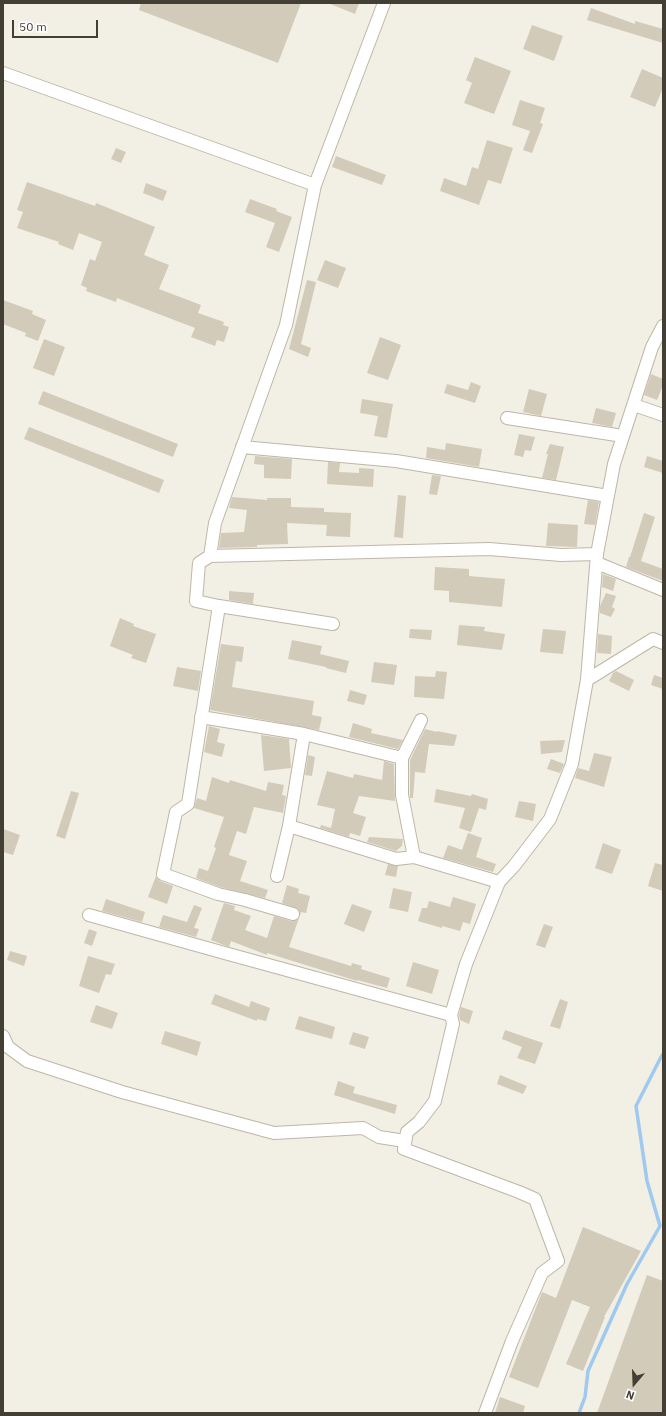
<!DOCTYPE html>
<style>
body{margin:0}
#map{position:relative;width:666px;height:1416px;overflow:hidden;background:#f2efe4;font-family:"IBM Plex Sans",sans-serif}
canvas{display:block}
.frame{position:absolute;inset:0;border:4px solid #443f34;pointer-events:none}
.north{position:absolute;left:614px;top:1364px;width:40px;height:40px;-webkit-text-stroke:3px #fff;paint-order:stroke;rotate:199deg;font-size:11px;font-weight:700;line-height:16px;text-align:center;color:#443f34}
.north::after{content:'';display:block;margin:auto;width:14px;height:18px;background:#443f34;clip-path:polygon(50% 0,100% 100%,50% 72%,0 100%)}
.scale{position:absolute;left:12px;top:20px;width:86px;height:18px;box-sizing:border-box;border:2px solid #443f34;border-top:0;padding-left:5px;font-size:12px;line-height:14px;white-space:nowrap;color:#443f34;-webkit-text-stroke:3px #fff;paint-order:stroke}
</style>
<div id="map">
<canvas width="666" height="1416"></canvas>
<div class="frame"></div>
<div class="north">N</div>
<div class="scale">50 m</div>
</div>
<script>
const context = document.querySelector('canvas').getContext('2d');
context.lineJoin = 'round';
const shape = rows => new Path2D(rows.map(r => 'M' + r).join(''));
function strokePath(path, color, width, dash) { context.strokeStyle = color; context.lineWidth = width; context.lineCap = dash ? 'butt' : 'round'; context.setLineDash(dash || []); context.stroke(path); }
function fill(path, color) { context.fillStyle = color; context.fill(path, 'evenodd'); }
strokePath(shape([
 [579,1413,585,1397,588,1371,627,1284,660,1226,647,1181,636,1106,661,1057,663,1054]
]), '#9fc9ef', 3.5);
fill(shape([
 [141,3,301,3,278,63,139,10],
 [328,3,359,3,355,14],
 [591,8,635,24,635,21,663,29,663,43,587,20],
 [532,25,563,36,554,61,523,49],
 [475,57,511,71,494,114,464,103,472,83,466,80],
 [642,69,663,78,663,88,655,107,630,97],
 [520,100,545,108,540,123,543,124,532,153,523,150,530,131,512,125],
 [487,140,513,148,501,184,488,180,479,205,440,191,444,178,466,186,472,167,478,169],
 [116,148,126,152,121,163,111,159],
 [336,156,386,175,382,185,332,167],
 [27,182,95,206,96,203,155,227,144,255,169,265,159,289,201,305,198,313,224,322,223,325,229,327,224,342,217,340,215,346,191,337,195,328,117,298,116,302,86,291,87,288,81,285,90,259,95,261,102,242,79,233,73,250,58,244,59,242,17,228,23,212,17,210],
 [146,183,167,191,163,201,143,193],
 [250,199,277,209,276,211,292,217,279,252,266,247,275,223,245,212],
 [325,260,346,268,338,288,317,280],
 [307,280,316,282,301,344,311,348,308,357,289,349],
 [3,300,33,311,32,314,46,320,38,341,25,336,26,333,3,324],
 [380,337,401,345,388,380,367,373],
 [44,339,65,347,54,376,33,368],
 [651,374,663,379,663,385,657,400,644,395],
 [471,382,481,386,475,403,444,393,447,384,468,390],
 [529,389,547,394,541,416,523,412],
 [43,391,178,444,173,457,38,404],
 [362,399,393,404,387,438,374,436,378,416,360,413],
 [596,408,616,413,612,427,592,423],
 [29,427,164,480,159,493,24,439],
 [519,434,535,437,531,451,525,450,523,457,514,455],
 [446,443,482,449,479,467,426,458,427,447,445,450],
 [550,444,564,447,556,480,542,478,548,454,546,454],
 [255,456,292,459,291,479,264,478,264,465,254,464],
 [647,456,663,461,663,473,644,467],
 [328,462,340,463,339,472,359,473,359,468,374,469,373,487,327,484],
 [432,475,441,476,437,495,429,494],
 [398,495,406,496,403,538,394,537],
 [232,497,267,500,267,498,291,498,291,507,324,508,324,512,351,513,350,537,326,536,327,525,287,523,288,544,257,545,257,547,219,548,221,533,244,532,247,510,229,508],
 [588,500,599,502,595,525,584,524],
 [644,513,655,517,641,561,663,569,663,581,626,567,629,557,630,557],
 [548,523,578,525,577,547,546,546],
 [435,567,469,569,469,576,505,579,502,607,449,602,449,591,434,590],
 [603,574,616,579,613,591,602,587],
 [229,591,254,593,253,604,229,600],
 [606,593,616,596,612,607,615,609,611,617,600,613,600,606],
 [120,618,134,624,133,626,156,634,146,663,131,658,133,655,110,646],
 [459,625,485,627,484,631,505,634,502,650,457,645],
 [410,629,432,630,431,640,409,638],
 [543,629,566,631,563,654,540,652],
 [598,634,612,636,611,654,597,653],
 [292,640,322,646,320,654,349,661,346,673,326,668,326,667,288,659],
 [221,644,244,647,242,662,236,661,232,687,314,701,312,715,322,717,319,730,210,710],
 [374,662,397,665,394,685,371,682],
 [177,667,201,671,198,691,173,686],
 [436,671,447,672,444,699,414,697,415,676,435,677],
 [616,671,634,680,629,691,609,681,613,673],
 [654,675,663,678,663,689,651,685],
 [350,690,367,695,364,705,347,701],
 [353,723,372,729,371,733,403,740,398,749,349,737],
 [209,726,220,729,217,742,225,744,222,757,204,752],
 [425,729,437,732,437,731,457,735,454,746,429,744,425,773,415,772,413,798,410,798,410,760],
 [261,735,289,739,291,768,264,771],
 [565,740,562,752,541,754,540,741],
 [594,753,612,757,604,787,575,778,578,768,589,771],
 [308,755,315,757,312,776,305,775],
 [551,759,564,764,560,773,547,769],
 [384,761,394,764,395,801,359,796,353,813,366,817,360,836,350,833,349,837,320,828,321,825,331,828,335,809,317,805,327,771,353,778,354,774,382,780],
 [212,777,229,783,230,780,266,791,268,782,284,785,282,795,286,796,283,813,254,807,246,834,237,831,229,855,247,861,240,881,268,890,265,898,220,887,196,878,199,868,208,871,216,848,214,847,224,817,194,808,197,798,206,801],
 [436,789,471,796,472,794,488,799,486,810,479,808,471,832,459,828,465,808,434,802],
 [71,791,79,793,65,839,56,836],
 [519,801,536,804,533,821,515,817],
 [3,829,20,835,13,855,3,852],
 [468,833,482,838,476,857,496,864,493,872,443,858,448,845,462,850],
 [369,837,403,839,402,846,396,851,367,842],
 [603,843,621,850,612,874,595,868],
 [655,863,663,865,663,891,648,886],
 [388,864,398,866,396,877,385,875],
 [156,876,160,881,173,886,167,904,148,897],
 [287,885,299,889,298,893,310,896,306,913,301,912,300,915,298,909,282,903],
 [393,888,412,892,408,912,389,908],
 [453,897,476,904,470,924,463,922,460,931,442,926,442,928,418,921,422,908,427,908,429,901,450,907],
 [106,899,145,912,142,922,102,911],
 [224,903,235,906,234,910,251,916,245,930,267,938,274,916,291,921,295,921,299,918,289,947,351,966,352,963,362,966,361,969,390,978,387,988,357,980,357,981,267,953,267,955,231,941,229,947,211,940],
 [352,904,372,911,364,932,344,924],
 [194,905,202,908,194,928,199,929,196,937,159,927,163,915,187,922],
 [544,924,553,927,545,948,536,945],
 [89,929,97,932,92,946,84,943],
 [10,951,27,956,24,966,7,960],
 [88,956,115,964,111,975,106,974,99,993,79,986],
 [413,962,439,970,432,994,406,986],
 [215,994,249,1007,251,1001,270,1008,266,1021,257,1019,257,1021,211,1004],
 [560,999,568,1002,560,1029,550,1026],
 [96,1005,118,1013,112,1029,90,1022],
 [461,1007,473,1011,469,1024,460,1020,459,1015],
 [299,1016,335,1027,332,1039,295,1029],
 [505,1030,543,1043,535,1064,517,1058,522,1047,502,1039],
 [165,1031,201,1042,197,1056,161,1044],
 [353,1032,369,1037,365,1049,349,1044],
 [500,1075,527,1086,523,1094,497,1084],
 [338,1081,355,1087,353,1093,397,1105,395,1114,334,1095],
 [583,1227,641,1251,604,1317,605,1317,583,1371,566,1364,590,1307,572,1300,538,1388,509,1377,542,1292,556,1298],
 [647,1275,663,1281,663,1413,597,1413],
 [500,1397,525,1406,523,1413,495,1413]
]), '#d3cbb9');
const minor = shape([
 [3,73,315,185],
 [634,405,663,415],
 [507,418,623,436],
 [242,447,396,461,608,496],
 [210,556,489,549,561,555,597,554],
 [597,563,663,590],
 [219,606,333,624],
 [587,680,653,639,663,643],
 [201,717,304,734,402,758],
 [289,826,396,859,414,857,499,882],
 [414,857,402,795,402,758,421,720],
 [277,876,289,826,304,734],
 [293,914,245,900,218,894,163,874,176,812,188,804,219,606,196,601,199,563,210,556,215,523,286,325,315,185,384,3],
 [89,915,221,952,451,1015],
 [3,1036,8,1047,27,1061,122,1092,274,1133,363,1128,379,1137,405,1141],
 [485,1413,512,1341,542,1273,558,1261,535,1199,519,1192,404,1149,407,1132,419,1122,435,1101,453,1024,451,1015,466,964,499,882,514,866,550,819,572,764,587,680,597,554,614,464,652,347,663,326]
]);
strokePath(minor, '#bdb7a7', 14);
strokePath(minor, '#fff', 12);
</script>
